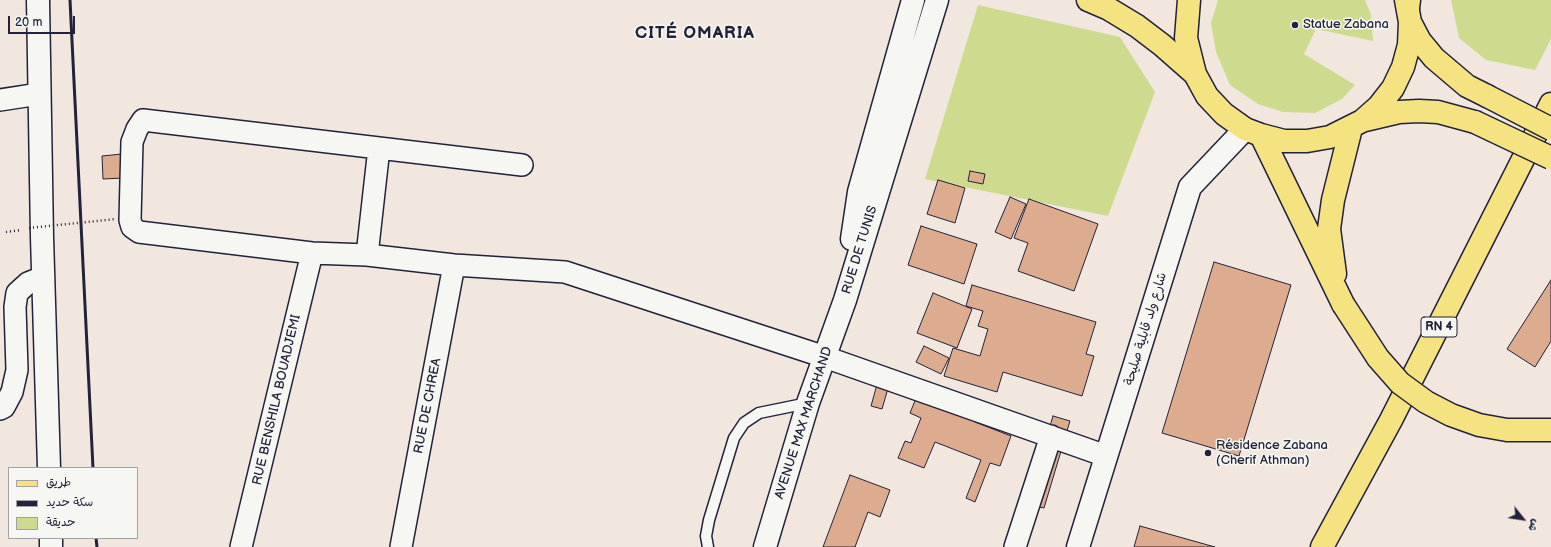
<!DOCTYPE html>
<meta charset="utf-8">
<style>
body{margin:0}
#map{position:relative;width:1551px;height:547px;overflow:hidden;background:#f1e7de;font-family:"Balsamiq Sans","Playpen Sans Arabic",sans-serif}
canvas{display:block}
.legend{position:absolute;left:8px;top:467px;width:130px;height:72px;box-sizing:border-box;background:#f6f6f2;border:1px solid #a1a1a9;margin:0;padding:5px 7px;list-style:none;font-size:12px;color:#22223b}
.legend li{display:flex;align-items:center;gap:8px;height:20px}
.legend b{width:20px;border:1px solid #a1a1a9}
.north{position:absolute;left:1503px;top:499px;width:40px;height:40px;-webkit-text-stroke:3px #f6f6f2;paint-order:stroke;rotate:120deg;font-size:11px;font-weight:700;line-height:16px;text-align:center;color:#22223b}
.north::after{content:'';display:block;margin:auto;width:14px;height:18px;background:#22223b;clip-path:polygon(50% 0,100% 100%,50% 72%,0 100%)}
.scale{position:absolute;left:8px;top:16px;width:67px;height:18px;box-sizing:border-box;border:2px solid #22223b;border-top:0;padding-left:5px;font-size:12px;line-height:14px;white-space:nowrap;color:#22223b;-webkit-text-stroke:3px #f6f6f2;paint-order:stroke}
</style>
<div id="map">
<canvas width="1551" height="547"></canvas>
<ul class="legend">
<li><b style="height:5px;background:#f5e382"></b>طريق</li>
<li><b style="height:5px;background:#22223b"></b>سكة حديد</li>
<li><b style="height:11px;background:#cedb8e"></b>حديقة</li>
</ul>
<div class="north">ش</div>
<div class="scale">20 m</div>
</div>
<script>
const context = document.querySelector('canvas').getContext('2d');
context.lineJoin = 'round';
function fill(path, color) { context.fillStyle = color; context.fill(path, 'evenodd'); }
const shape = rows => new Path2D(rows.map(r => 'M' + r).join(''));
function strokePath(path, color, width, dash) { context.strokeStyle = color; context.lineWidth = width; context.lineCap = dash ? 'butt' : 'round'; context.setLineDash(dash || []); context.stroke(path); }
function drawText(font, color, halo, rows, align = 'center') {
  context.font = font + ' "Balsamiq Sans","Playpen Sans Arabic",sans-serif'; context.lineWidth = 3; context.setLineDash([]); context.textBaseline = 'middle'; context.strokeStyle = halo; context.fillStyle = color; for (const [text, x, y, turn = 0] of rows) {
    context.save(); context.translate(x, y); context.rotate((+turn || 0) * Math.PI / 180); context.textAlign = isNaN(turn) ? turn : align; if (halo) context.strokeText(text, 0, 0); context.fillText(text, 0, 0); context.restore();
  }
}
fill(shape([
 [1218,0,1365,0,1371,15,1373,41,1316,29,1304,54,1355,85,1342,99,1315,113,1283,112,1258,104,1230,85,1216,52,1211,23],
 [1451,0,1551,0,1551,39,1535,70,1486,60,1459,38],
 [978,5,1120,37,1155,92,1108,216,925,179]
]), '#cedb8e');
const building = shape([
 [122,154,123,178,103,179,102,156,122,154],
 [970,171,985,174,983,184,968,181,970,171],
 [938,180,965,188,955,223,927,214,938,180],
 [1010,197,1026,204,1011,239,995,232,1010,197],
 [1029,199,1098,224,1074,291,1018,271,1028,243,1014,238,1029,199],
 [921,226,977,244,964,284,908,265,921,226],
 [1214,262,1291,285,1239,456,1162,433,1214,262],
 [1551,280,1551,341,1535,367,1507,349,1551,280],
 [972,285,1096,322,1086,354,1094,356,1082,396,1003,372,997,392,944,376,953,348,980,356,988,329,978,326,983,311,966,306,972,285],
 [933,293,972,309,957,348,917,333,933,293],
 [924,346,949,358,941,374,916,362,924,346],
 [878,381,889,385,882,409,871,406,878,381],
 [921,386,980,410,975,422,1011,436,1000,466,990,463,975,502,966,498,981,460,935,442,924,468,898,458,905,441,911,443,921,418,910,413,921,386],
 [1053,416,1070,421,1044,508,1027,504,1053,416],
 [850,475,890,490,880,517,868,512,855,547,823,547,850,475],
 [1140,526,1215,547,1134,547,1140,526]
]);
fill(building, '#ddac8f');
strokePath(building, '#22223b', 1);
const lane = shape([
 [708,547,706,536,709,520,734,438,744,423,759,413,808,403]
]);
const street = shape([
 [0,100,39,94],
 [522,165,143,120,137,129,132,142,130,220,132,227,139,232,312,253,367,255,454,265,565,272,825,357,1106,456],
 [367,255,379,148],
 [0,409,4,407,12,392,17,370,15,307,17,293,28,283,43,277],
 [241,547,312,253],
 [401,547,454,265],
 [1015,547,1051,436]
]);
const secondary = shape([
 [38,0,42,237,49,468],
 [852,239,859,192,913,0],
 [51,538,51,547],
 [765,547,808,403,845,300,937,0],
 [1078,547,1190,187,1245,129]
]);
const primary = shape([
 [1088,0,1109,9,1137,26,1162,45,1195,74],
 [1189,0,1186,38,1195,74,1207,96,1224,114,1245,129,1261,135,1284,141,1307,141,1330,137,1362,121,1379,106,1393,88,1403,67,1409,45,1410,22,1406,0],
 [1410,22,1420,41,1434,58,1467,86,1487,96],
 [1365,120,1399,112,1419,111,1438,112,1475,122],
 [1261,135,1343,304],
 [1335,274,1329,229,1333,200,1351,128]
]);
const highway = shape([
 [1408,8,1409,0],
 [1322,547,1391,420,1551,104]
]);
strokePath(lane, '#22223b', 13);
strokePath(street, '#22223b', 24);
strokePath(secondary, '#22223b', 25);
strokePath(primary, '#22223b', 25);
strokePath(highway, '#22223b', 25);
strokePath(shape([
 [6,232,21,230]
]), '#22223b', 2.5, [1, 3]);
strokePath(lane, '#f6f6f2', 10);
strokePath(street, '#f6f6f2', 21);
strokePath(secondary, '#f6f6f2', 22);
strokePath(primary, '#f5e382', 22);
strokePath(highway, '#f5e382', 22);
strokePath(shape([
 [70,0,93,468],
 [96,538,97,547]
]), '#22223b', 3);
const primaryBridge = shape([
 [1487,96,1551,129],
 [1475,122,1551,158],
 [1343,304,1378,358,1400,383,1426,402,1451,415,1479,425,1507,430,1551,430]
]);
strokePath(primaryBridge, '#22223b', 25, []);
strokePath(shape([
 [29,228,116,219]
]), '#22223b', 2.5, [1, 3]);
strokePath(primaryBridge, '#f5e382', 22);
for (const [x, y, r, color] of [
 [1295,25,4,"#22223b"],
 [1208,453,4,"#22223b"]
]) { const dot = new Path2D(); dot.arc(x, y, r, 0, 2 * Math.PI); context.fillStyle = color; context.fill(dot); strokePath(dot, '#f6f6f2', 1.5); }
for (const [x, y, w] of [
 [1439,327,36]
]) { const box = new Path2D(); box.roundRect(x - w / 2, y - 10, w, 20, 3); context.fillStyle = '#f6f6f2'; context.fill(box); strokePath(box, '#22223b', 1); }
drawText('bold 12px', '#22223b', null, [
 ["RN 4",1439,327]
]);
drawText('13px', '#22223b', '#f6f6f2', [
 ["Statue Zabana",1303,25],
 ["Résidence Zabana",1216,446],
 ["(Cherif Athman)",1216,461]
], 'left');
drawText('13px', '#22223b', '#f6f6f2', [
 ["RUE DE TUNIS",860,250,-73],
 ["شارع ولد قابلية صليحة",1146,329,-73],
 ["RUE BENSHILA BOUADJEMI",277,400,-77],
 ["RUE DE CHREA",428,406,-79],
 ["AVENUE MAX MARCHAND",804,423,-72]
]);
context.letterSpacing = '1px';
drawText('bold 17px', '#22223b', '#f6f6f2', [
 ["CITÉ OMARIA",695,34]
]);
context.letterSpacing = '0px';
</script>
